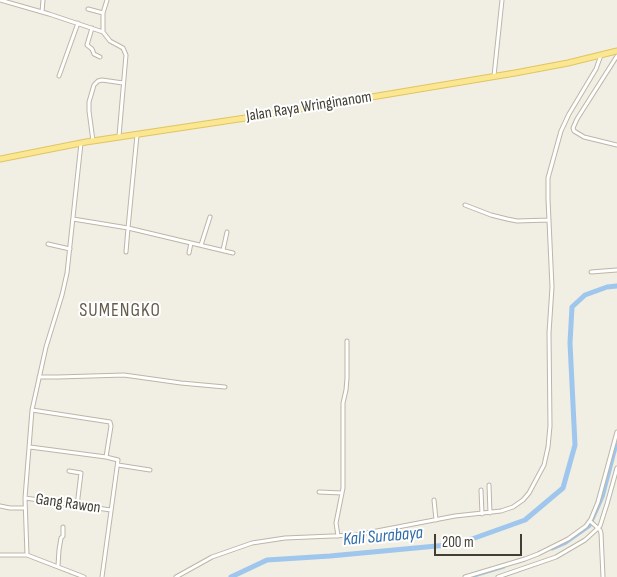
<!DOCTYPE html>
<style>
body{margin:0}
#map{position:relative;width:617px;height:577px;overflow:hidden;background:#f1eee3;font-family:"Sofia Sans Condensed",sans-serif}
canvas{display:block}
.scale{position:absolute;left:434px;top:534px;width:88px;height:22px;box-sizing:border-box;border:2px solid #423e33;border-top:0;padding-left:6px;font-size:15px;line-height:18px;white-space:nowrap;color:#423e33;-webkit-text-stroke:4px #fff;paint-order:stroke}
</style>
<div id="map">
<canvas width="617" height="577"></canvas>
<div class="scale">200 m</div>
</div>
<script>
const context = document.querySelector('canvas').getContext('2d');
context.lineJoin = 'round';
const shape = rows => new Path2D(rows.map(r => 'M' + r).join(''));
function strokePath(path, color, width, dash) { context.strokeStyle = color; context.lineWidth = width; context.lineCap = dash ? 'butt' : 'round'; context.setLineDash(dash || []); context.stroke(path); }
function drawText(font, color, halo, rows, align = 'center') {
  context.font = font + ' "Sofia Sans Condensed",sans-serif'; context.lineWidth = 4; context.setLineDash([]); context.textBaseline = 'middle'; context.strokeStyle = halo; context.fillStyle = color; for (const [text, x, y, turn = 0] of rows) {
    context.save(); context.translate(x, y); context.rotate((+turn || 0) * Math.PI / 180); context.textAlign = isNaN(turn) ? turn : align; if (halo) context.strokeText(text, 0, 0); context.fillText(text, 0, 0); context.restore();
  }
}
strokePath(shape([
 [552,549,566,543,590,526,603,497,617,444],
 [471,577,504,567]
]), '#9fc6ed', 3);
strokePath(shape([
 [231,577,267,560,330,556,458,544,525,520,563,488,575,445,570,343,572,307,585,295,607,287,617,286]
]), '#9fc6ed', 5);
const minor = shape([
 [0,0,49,14,103,32],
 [107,0,103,13,103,32,110,41,123,48,126,55,119,136],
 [88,9,103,13],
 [42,12,43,0],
 [92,28,87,45,92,49,94,54,100,57],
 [617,56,577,119,573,128,574,131,584,137,617,145],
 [59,76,78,23],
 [494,76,502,0],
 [137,135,128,228,233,253],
 [93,141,89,111,89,102,94,85,98,81,102,80,123,83],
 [465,205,491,215,507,219,517,221,549,220],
 [73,219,128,228,126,252],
 [48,244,70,249],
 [201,245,210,217],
 [223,250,227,232],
 [189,253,191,243],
 [591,272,617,270],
 [39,377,58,377,124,375,181,383,225,387],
 [32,410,110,422,111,426,106,457],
 [30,447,106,457,118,460,102,577],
 [118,465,150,470],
 [69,471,81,473,77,506],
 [489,485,490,513],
 [481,490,482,514],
 [319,492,342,493],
 [25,498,111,510],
 [434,500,436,520],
 [0,506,10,508,25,508],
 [590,521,600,530,601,533,603,577],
 [338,536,336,523,343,488,343,403,346,390,347,378,347,341],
 [0,555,27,555,84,577],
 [27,555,25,498,32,410,46,347,62,295,67,273,81,143],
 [58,566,59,550,61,538,63,536,63,527],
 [176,577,212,557,252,543,285,538,356,535,455,516,501,511,513,507,523,500,529,493,544,465,548,447,550,426,549,333,552,287,548,199,548,178,561,131,569,114,596,69,601,55],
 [465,577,525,559,538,554,568,539,586,526,591,519,598,502,617,432],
 [498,577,556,557,585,540,596,530,600,526,607,504,617,468]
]);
const primary = shape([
 [0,159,86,142,252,117,515,73,568,63,617,51]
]);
strokePath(minor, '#bcb6a6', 5);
strokePath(primary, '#dfc562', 7);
strokePath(minor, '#fff', 3);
strokePath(primary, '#fbe691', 5);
drawText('16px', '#423e33', '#fff', [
 ["Jalan Raya Wringinanom",309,107,-9],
 ["Gang Rawon",68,504,8]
]);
drawText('italic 18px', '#316caa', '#fff', [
 ["Kali Surabaya",383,537,-5]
]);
context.letterSpacing = '1px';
drawText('19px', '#655d4b', '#fff', [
 ["SUMENGKO",120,311]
]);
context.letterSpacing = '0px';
</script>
